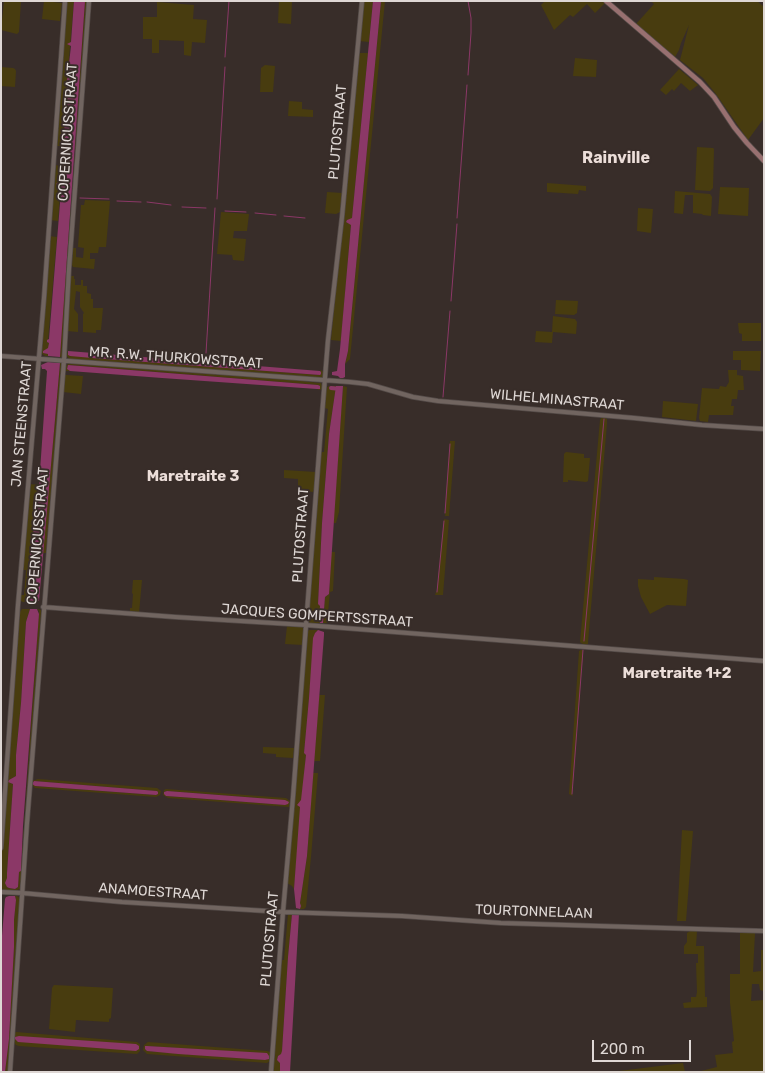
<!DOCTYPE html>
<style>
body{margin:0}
#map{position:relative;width:765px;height:1073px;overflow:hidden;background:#382d29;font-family:Rubik,sans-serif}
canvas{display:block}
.frame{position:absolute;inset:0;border:2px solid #ded7d4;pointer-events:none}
.scale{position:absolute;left:592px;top:1040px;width:99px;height:22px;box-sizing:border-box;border:2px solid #ded7d4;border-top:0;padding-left:6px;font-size:15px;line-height:18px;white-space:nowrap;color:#ded7d4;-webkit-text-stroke:4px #382d29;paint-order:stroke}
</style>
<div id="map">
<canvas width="765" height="1073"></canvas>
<div class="frame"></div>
<div class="scale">200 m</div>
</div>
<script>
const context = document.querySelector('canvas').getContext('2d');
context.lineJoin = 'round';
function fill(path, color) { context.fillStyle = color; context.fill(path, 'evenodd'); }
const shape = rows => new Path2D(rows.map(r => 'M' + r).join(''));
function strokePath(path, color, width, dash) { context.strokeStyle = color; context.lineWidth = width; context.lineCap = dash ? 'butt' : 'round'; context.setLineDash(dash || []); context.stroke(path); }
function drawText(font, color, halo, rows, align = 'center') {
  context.font = font + ' Rubik,sans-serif'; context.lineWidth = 4; context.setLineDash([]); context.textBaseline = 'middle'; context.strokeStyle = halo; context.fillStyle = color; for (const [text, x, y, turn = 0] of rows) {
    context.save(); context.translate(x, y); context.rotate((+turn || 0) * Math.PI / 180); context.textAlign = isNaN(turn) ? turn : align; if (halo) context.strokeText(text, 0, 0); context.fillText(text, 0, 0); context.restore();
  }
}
fill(shape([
 [4,1,21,1,19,32,17,34,1,30],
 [44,1,62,3,60,21,42,19],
 [66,1,74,1,67,81,67,105,65,110,64,146,56,146],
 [85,1,87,1,62,357,60,357,64,285,72,197],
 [279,1,292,1,291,24,278,23],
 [363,1,373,1,369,42,359,41],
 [381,1,385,1,350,359,345,364,348,351],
 [545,1,558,1,559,2,561,1,606,2,595,13,587,4,573,17,570,15,554,30,541,5],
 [651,1,757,1,764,7,764,118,748,140,716,94,703,78,680,60,689,25,681,43,679,50,675,57,636,24,654,4],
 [157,2,194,5,193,19,207,20,205,43,192,42,191,56,184,55,184,41,159,40,159,53,152,53,152,39,143,39,143,17,157,17],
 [358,53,368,53,352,219,347,220,346,222,351,224,341,341,331,340],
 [575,58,597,60,596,77,573,76],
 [265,65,275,66,273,92,260,92,261,68],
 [1,67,13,68,15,69,16,71,15,87,1,86],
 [679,69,698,85,690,91,681,83,674,91,672,89,666,95,660,90],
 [289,101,302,102,302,109,313,110,313,117,288,116],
 [697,147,713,148,714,149,713,188,710,191,695,190],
 [54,165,63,166,62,168,58,221,50,220],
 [547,183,586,186,586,191,579,190,578,194,547,192],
 [720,187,749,188,748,216,718,214],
 [675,191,710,194,712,197,711,216,703,215,702,214,693,213,693,195,685,195,683,214,674,213],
 [327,192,342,193,340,212,336,214,325,213],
 [85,200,110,201,106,247,99,247,98,253,90,253,90,259,95,259,94,269,73,267,72,265,73,248,76,248,76,257,83,258,84,248,78,247,81,205,84,205],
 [638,208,653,209,651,233,637,231],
 [221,212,249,214,247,231,234,231,233,238,246,239,244,261,233,260,232,255,217,254],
 [49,236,57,237,48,340,47,340,47,342,49,343,48,349,43,351,43,353,48,354,48,356,45,356,41,353],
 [70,276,74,276,74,279,75,279,75,285,81,285,81,280,83,280,83,286,87,286,87,293,91,294,91,299,93,299,93,308,103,308,101,330,96,330,96,333,83,332,83,314,84,313,80,307,80,292,76,291,74,309,78,314,78,332,67,331],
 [556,300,578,301,577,313,574,315,555,314],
 [553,316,575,319,577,322,576,334,553,332,552,343,535,342,536,331,552,332],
 [738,323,761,323,761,341,742,341,742,334,739,333],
 [68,350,67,353,92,358,320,375,321,372,320,370,323,371,324,376,321,378,70,360,66,355,66,352],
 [733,351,761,351,760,371,741,370,741,360,733,360],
 [60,363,62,363,46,553,43,553],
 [69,363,294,380,319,383,321,383,322,386,322,389,319,390,317,389,320,389,318,385,70,365,68,366,67,368,71,371,66,371,66,366],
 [728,370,737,370,737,375,743,376,744,390,738,390,737,399,732,399,731,406,734,406,733,415,709,415,708,422,700,421,699,418,702,388,719,389,720,386,726,387,729,382],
 [65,375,66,375,83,376,81,394,63,392,64,377],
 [330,386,336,386,329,434,322,523,318,603,320,606,319,620,320,623,310,623,308,621,321,452,324,452,328,409,325,408,326,390,327,387],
 [343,386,347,387,339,512,336,523,333,523],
 [663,401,698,404,696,421,662,417],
 [602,417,607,419,607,424,588,642,588,644,585,645,581,643,580,642,600,420],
 [450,441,455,441,449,516,445,516],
 [566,452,584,454,584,458,590,458,588,481,586,482,568,480,568,482,563,482,564,454],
 [284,470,316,472,314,489,313,492,298,490,298,479,284,478],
 [30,484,39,485,35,509,32,551,30,553,28,596,28,600,30,602,23,602,21,601,20,599,21,595,24,595,26,570,23,570],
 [444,519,449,520,443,595,435,595,436,592,437,591],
 [331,552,335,552,333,591,330,592,327,623,323,623,325,597,329,594],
 [654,577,684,579,688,580,686,606,667,605,650,614,641,597,638,586,638,579,654,580],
 [133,580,142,580,139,613,130,612,130,608,132,608,133,594,132,593],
 [22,609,30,609,26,622,21,703,16,755,16,776,9,780,10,783,13,784,7,873,7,887,9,888,15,889,18,887,19,872,21,870,39,611,37,609,41,610,41,613,21,886,20,889,17,890,3,890,1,888,1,862,20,612],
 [287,626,302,627,303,628,303,645,285,644],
 [309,630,318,630,315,633,304,753,306,755,294,889,292,886,287,883,307,632],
 [581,650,583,650,572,794,573,796,569,794,579,651],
 [319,695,325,695,320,761,314,761],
 [263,747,294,748,293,758,276,757,276,754,263,753],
 [313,773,318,773,311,857,306,907,304,909,300,909,301,906,300,903,307,856],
 [38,779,157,788,161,791,160,795,156,797,35,788,31,784,32,781],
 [34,781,157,791,158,792,158,794,156,795,36,786,32,784],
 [166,789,286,798,290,801,289,807,168,798,163,795,164,790],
 [167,791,258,798,287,805,166,796,164,792],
 [682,830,693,831,686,921,677,921],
 [15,896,17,896,20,898,8,1072,5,1072,9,1036,14,947,14,920,16,900],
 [288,914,292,914,288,957,282,1051,282,1054,278,1056,277,1060,280,1063,280,1072,272,1072,281,960,284,960],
 [690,931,697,931,696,946,704,946,705,997,707,997,707,1007,684,1008,683,1003,691,1002,691,997,696,997,697,992,696,963,698,963,698,954,684,954,684,946,687,942,687,933],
 [740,933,755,933,753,972,761,971,761,950,764,950,764,991,760,990,759,984,752,984,751,1001,764,1000,764,1072,701,1072,701,1071,717,1067,715,1055,733,1053,732,1042,734,1041,730,1003,730,974,740,974],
 [54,985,113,988,111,1018,109,1019,109,1022,76,1020,75,1032,49,1029,52,988],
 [16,1032,137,1042,140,1044,140,1051,137,1054,19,1046,16,1045,14,1042,14,1034],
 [148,1042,267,1051,270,1052,271,1055,270,1061,267,1063,147,1054,143,1050,144,1045],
 [147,1046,253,1053,267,1060,147,1051,146,1050,145,1047],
 [683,1063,685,1072,611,1072]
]), '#483c0f');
fill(shape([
 [74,1,85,1,60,357,48,356,48,354,43,353,43,351,48,348,49,343,47,342,47,340,49,339,61,191,60,186,56,184,60,181,62,168,63,166,65,110,67,105,67,81,71,46,67,44,71,42],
 [373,1,381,1,348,351,345,364,345,377,343,378,340,378,338,376,332,375,332,372,337,371,340,349,351,225,346,222,347,220,352,218],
 [68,351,270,367,320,371,321,372,321,374,320,375,92,358,70,356,68,355],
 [48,362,60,363,39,601,30,602,28,600,28,596,30,553,32,551,35,509,39,485,47,371,45,369,42,369,41,365],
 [68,365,318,385,320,386,320,389,317,389,162,378,70,371,67,369],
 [336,386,343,386,329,594,325,597,323,623,320,623,319,620,320,606,318,604,322,523,329,434],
 [30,609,37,609,39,614,23,826,21,871,19,872,18,887,15,889,9,888,7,887,5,883,7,878,7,873,13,784,8,782,9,780,16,776,16,755,21,703,26,622],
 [318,630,324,632,324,635,307,856,300,903,301,906,300,909,296,908,294,889,300,807,297,805,301,800,306,755,304,753,309,698,313,638,315,633],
 [34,781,157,791,158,792,158,794,156,795,35,786,32,784],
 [167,791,258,798,285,800,289,802,288,804,285,805,194,798,166,796,164,794,164,792],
 [9,896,15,896,16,900,14,920,14,947,9,1039,5,1072,1,1072,1,948,5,899,6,897],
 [292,914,299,914,290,1072,280,1072,280,1063,277,1060,278,1056,281,1054,282,1051,288,957],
 [19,1036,136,1044,139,1046,139,1049,136,1051,18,1042,15,1039,15,1037],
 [145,1046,147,1046,267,1053,269,1056,269,1059,265,1060,178,1054,147,1051,145,1049]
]), '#8b3867');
strokePath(shape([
 [225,57,229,1],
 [468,75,471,33,471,18,468,1],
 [80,198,109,199],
 [217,199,225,67],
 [117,201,141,202],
 [147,202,171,205],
 [182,207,206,208],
 [225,211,246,212],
 [255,213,276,215],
 [284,216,305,218],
 [457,218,467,85],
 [451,301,457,224],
 [206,353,215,208],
 [443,397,450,311],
 [445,513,450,444],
 [437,592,444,521],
 [584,641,604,419],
 [572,794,583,650]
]), '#8b3867', 1);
strokePath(shape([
 [331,388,340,389]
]), '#8b3867', 4);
const tertiary = shape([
 [1,356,350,382,368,384,413,397,438,401,634,418,702,425,764,429],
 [43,607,175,617,306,625,764,661],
 [1,848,18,605,44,298,65,1],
 [1,892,22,893,122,902,283,912,402,916,501,923,764,931],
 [10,1072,27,823,64,361,69,269,89,1],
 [271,1072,283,912,293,797,320,440,328,340,342,217,362,1]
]);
const secondary = shape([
 [606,1,700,82,714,97,734,127,747,143,764,161]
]);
strokePath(tertiary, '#544b48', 5.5);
strokePath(secondary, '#544b48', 6);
strokePath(tertiary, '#716560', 4);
strokePath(secondary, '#987070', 4.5);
drawText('14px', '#ded7d4', '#382d29', [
 ["COPERNICUSSTRAAT",68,132,-86],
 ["PLUTOSTRAAT",338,132,-85],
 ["MR. R.W. THURKOWSTRAAT",176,358,4],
 ["WILHELMINASTRAAT",557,400,5],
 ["JAN STEENSTRAAT",22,424,-85],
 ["PLUTOSTRAAT",301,535,-86],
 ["COPERNICUSSTRAAT",38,536,-85],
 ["JACQUES GOMPERTSSTRAAT",317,616,4],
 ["ANAMOESTRAAT",153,892,4],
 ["TOURTONNELAAN",534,912,2],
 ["PLUTOSTRAAT",270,939,-85]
]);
drawText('bold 15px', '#ecded9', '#382d29', [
 ["Maretraite 3",193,477],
 ["Maretraite 1+2",677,674]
]);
drawText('bold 16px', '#ecded9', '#382d29', [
 ["Rainville",616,158]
]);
</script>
